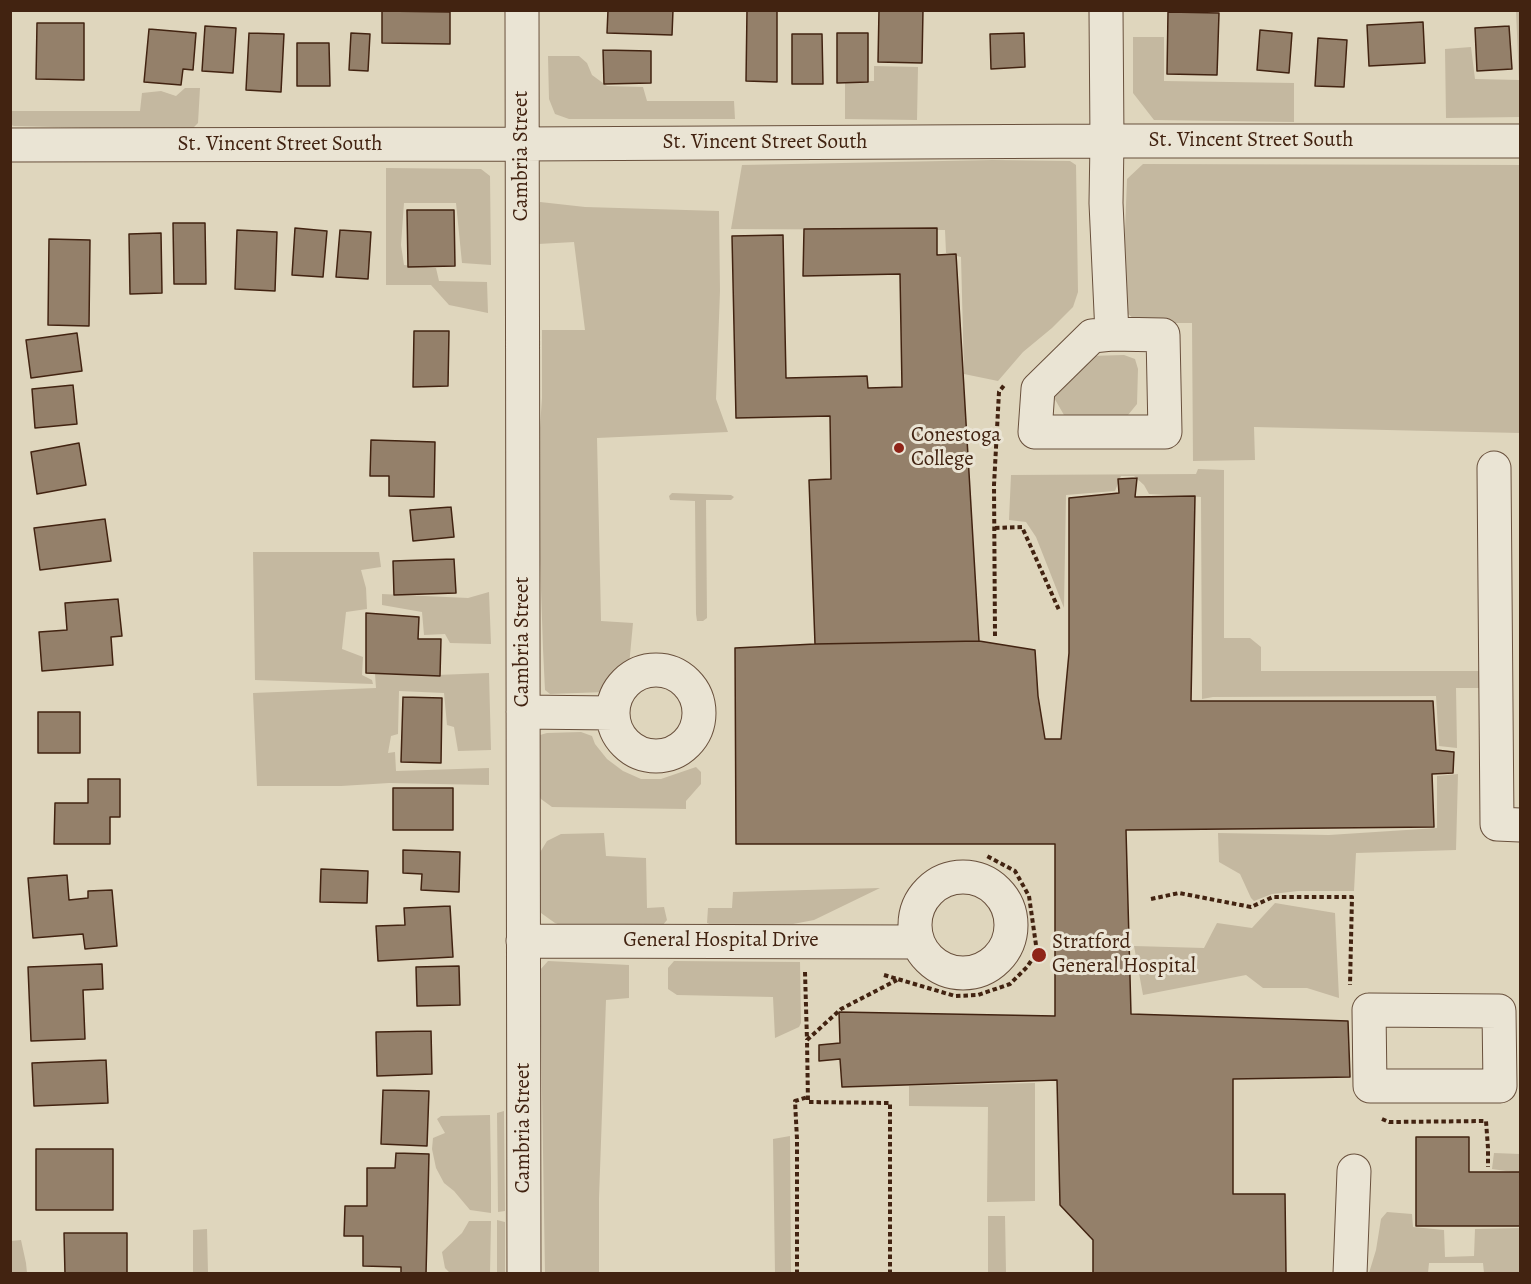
<!DOCTYPE html>
<style>
body{margin:0}
#map{position:relative;width:1531px;height:1284px;overflow:hidden;background:#dfd6bd;font-family:Alegreya,serif}
canvas{display:block}
.frame{position:absolute;inset:0;border:12px solid #422311;pointer-events:none}
</style>
<div id="map">
<canvas width="1531" height="1284"></canvas>
<div class="frame"></div>
</div>
<script>
const context = document.querySelector('canvas').getContext('2d');
context.lineJoin = 'round';
function fill(path, color) { context.fillStyle = color; context.fill(path, 'evenodd'); }
const shape = rows => new Path2D(rows.map(r => 'M' + r).join(''));
function strokePath(path, color, width, dash) { context.strokeStyle = color; context.lineWidth = width; context.lineCap = dash ? 'butt' : 'round'; context.setLineDash(dash || []); context.stroke(path); }
function drawText(font, color, halo, rows, align = 'center') {
  context.font = font + ' Alegreya,serif'; context.lineWidth = 6; context.setLineDash([]); context.textBaseline = 'middle'; context.strokeStyle = halo; context.fillStyle = color; for (const [text, x, y, turn = 0] of rows) {
    context.save(); context.translate(x, y); context.rotate((+turn || 0) * Math.PI / 180); context.textAlign = isNaN(turn) ? turn : align; if (halo) context.strokeText(text, 0, 0); context.fillText(text, 0, 0); context.restore();
  }
}
fill(shape([
 [1516,11,1520,11,1520,117,1446,118,1445,49,1471,47,1475,79,1519,80],
 [1133,37,1164,37,1164,81,1294,83,1294,122,1154,120,1133,93],
 [548,56,579,56,587,63,592,75,607,86,643,87,647,101,734,101,735,119,569,119,555,114,549,99],
 [874,66,918,67,917,120,845,119,845,81,874,81],
 [185,88,200,88,198,123,193,128,93,128,14,126,11,125,11,111,140,111,142,93,161,91,176,96],
 [993,160,1070,161,1076,165,1078,292,1073,307,1052,328,1023,352,998,381,964,374,961,257,946,253,945,230,731,229,742,165],
 [1143,164,1520,165,1520,433,1254,427,1255,460,1193,461,1192,323,1139,323,1122,309,1127,179],
 [386,168,481,169,490,176,491,265,462,263,456,203,404,203,401,245,404,265,436,268,439,281,487,282,488,313,449,305,431,285,386,285],
 [540,202,585,207,719,211,720,291,716,399,728,432,597,438,601,621,633,623,629,666,612,682,605,692,550,694,545,690,543,649,537,471,542,398,542,330,585,330,574,242,538,244],
 [1124,355,1135,359,1138,369,1137,404,1128,415,1064,415,1053,396,1089,356],
 [1198,469,1224,470,1224,638,1250,638,1261,647,1261,671,1486,671,1484,688,1456,688,1457,748,1439,746,1436,696,1213,697,1202,699,1201,497,1149,494,1144,485,1134,476,1121,476,1115,491,1066,495,1064,608,1036,537,1026,522,1009,520,1011,475,1196,474],
 [672,493,731,495,734,497,731,500,706,500,707,618,703,621,697,621,696,614,695,501,670,500,669,496],
 [253,552,379,552,381,567,361,570,366,588,367,609,346,612,342,649,363,657,362,675,372,680,373,684,255,680],
 [489,592,491,644,450,643,445,634,424,635,422,612,382,605,382,594,468,598],
 [489,673,491,750,458,751,454,727,447,725,444,693,399,691,398,734,391,736,388,753,395,752,396,771,489,768,489,785,389,783,341,786,257,786,253,693,376,688,375,674,437,675],
 [581,732,592,736,595,744,607,759,623,771,641,779,661,779,696,767,701,772,701,784,686,801,686,809,552,807,541,799,538,793,540,735,547,733],
 [1458,774,1456,850,1356,853,1354,891,1298,891,1272,894,1254,901,1251,898,1240,874,1219,862,1218,833,1329,835,1437,828,1437,776],
 [604,833,606,856,646,858,647,908,664,907,667,920,662,926,563,926,555,923,541,913,539,854,547,841,561,834],
 [880,888,814,920,793,924,714,926,707,923,708,908,732,908,733,892],
 [1275,903,1335,913,1339,998,1307,988,1263,988,1246,975,1143,995,1134,946,1204,948,1217,923,1252,928],
 [548,961,629,965,629,998,606,1000,599,1198,599,1273,545,1273,540,970],
 [674,961,800,962,801,1023,799,1027,775,1038,773,997,677,995,668,989,668,968],
 [1035,1083,1035,1201,987,1202,988,1107,909,1106,909,1086],
 [504,1111,505,1211,498,1212,497,1113],
 [490,1115,491,1178,491,1213,470,1210,454,1191,444,1183,436,1168,432,1149,433,1138,445,1133,437,1119,441,1116],
 [790,1136,791,1273,775,1273,773,1139],
 [1494,1153,1520,1154,1520,1173,1492,1169],
 [1387,1212,1412,1214,1413,1227,1444,1230,1445,1257,1474,1256,1475,1229,1520,1228,1520,1273,1484,1273,1483,1263,1429,1263,1428,1273,1369,1273,1376,1250,1381,1219],
 [988,1216,1005,1216,1006,1273,988,1273],
 [497,1220,505,1222,505,1273,497,1273],
 [469,1221,491,1221,490,1273,450,1273,445,1268,442,1252,462,1233],
 [207,1229,208,1273,193,1273,193,1230],
 [21,1240,26,1263,27,1273,11,1273,11,1241]
]), '#c4b8a0');
const building = shape([
 [608,10,673,10,672,35,607,33,608,10],
 [747,10,777,10,777,82,746,81,747,10],
 [879,10,923,10,922,63,878,62,879,10],
 [382,11,450,12,450,44,382,43,382,11],
 [1168,12,1219,13,1217,75,1167,74,1168,12],
 [1423,22,1425,63,1369,66,1367,25,1423,22],
 [37,23,84,23,84,80,36,79,37,23],
 [205,26,236,28,233,73,202,71,205,26],
 [1509,26,1512,69,1477,71,1475,28,1509,26],
 [149,29,196,33,193,70,183,69,181,85,144,82,149,29],
 [1260,30,1292,33,1289,73,1257,70,1260,30],
 [249,33,284,34,281,92,246,90,249,33],
 [351,33,370,34,368,71,349,70,351,33],
 [837,33,868,33,868,82,837,83,837,33],
 [1024,33,1025,67,991,69,990,34,1024,33],
 [792,34,822,34,823,84,792,84,792,34],
 [1318,38,1347,40,1344,87,1315,86,1318,38],
 [297,43,329,43,330,86,297,86,297,43],
 [603,50,651,51,651,83,604,84,603,50],
 [407,210,454,210,455,266,408,267,407,210],
 [173,223,205,223,206,284,174,284,173,223],
 [295,228,327,231,323,277,292,275,295,228],
 [937,228,937,255,956,254,979,641,815,644,809,480,831,479,830,416,736,418,732,236,783,235,786,378,867,376,868,388,902,387,900,274,803,276,804,229,937,228],
 [237,230,277,232,275,291,235,289,237,230],
 [340,230,371,232,368,279,336,277,340,230],
 [161,233,162,293,130,294,129,234,161,233],
 [49,239,90,240,89,326,48,325,49,239],
 [414,331,449,331,448,386,413,387,414,331],
 [77,333,82,371,31,378,26,340,77,333],
 [73,385,77,424,35,428,32,389,73,385],
 [371,440,435,442,434,497,389,496,389,476,370,476,371,440],
 [79,443,86,485,37,494,31,452,79,443],
 [1137,478,1135,497,1195,496,1191,701,1433,701,1436,750,1454,752,1453,773,1432,774,1434,827,1126,830,1131,1014,1348,1021,1350,1077,1233,1079,1233,1194,1285,1194,1286,1274,1093,1274,1093,1240,1060,1205,1057,1080,842,1087,840,1059,819,1061,819,1045,840,1043,839,1012,1055,1016,1055,844,736,844,735,648,815,644,979,641,1035,650,1038,696,1045,739,1061,739,1069,653,1069,498,1119,493,1118,479,1137,478],
 [451,507,454,537,413,541,410,510,451,507],
 [105,519,111,561,40,570,34,528,105,519],
 [454,559,456,593,394,595,393,561,454,559],
 [118,599,122,636,111,637,113,665,42,671,39,632,67,630,65,603,118,599],
 [366,613,419,617,418,639,441,639,440,676,366,673,366,613],
 [403,697,442,698,441,763,401,762,403,697],
 [38,712,80,712,80,753,38,753,38,712],
 [88,779,120,779,120,817,110,817,110,844,54,844,55,803,88,803,88,779],
 [393,788,453,788,453,830,393,830,393,788],
 [403,850,460,852,459,892,421,890,422,874,403,873,403,850],
 [321,869,368,871,367,903,320,902,321,869],
 [67,875,69,900,88,898,88,891,112,890,117,946,85,949,83,934,33,938,28,878,67,875],
 [450,906,453,957,378,961,376,926,405,925,404,908,450,906],
 [102,964,103,989,83,990,85,1039,31,1041,28,967,102,964],
 [459,966,460,1005,417,1006,416,967,459,966],
 [431,1031,432,1074,377,1076,376,1032,431,1031],
 [106,1060,108,1103,34,1106,32,1063,106,1060],
 [383,1090,429,1091,427,1146,381,1144,383,1090],
 [1416,1137,1469,1137,1469,1172,1520,1172,1520,1226,1416,1226,1416,1137],
 [36,1149,113,1149,113,1210,36,1210,36,1149],
 [396,1153,429,1154,426,1274,401,1274,401,1267,363,1266,363,1236,344,1236,345,1206,367,1206,367,1168,395,1168,396,1153],
 [64,1233,127,1233,127,1274,65,1274,64,1233]
]);
fill(building, '#94806a');
strokePath(building, '#422311', 1.5);
const minor = shape([
 [522,10,524,1274],
 [1106,10,1107,141,1106,203,1112,334,1092,336,1038,389,1035,432,1165,432,1163,335,1112,334],
 [10,145,521,144,1107,141,1520,141],
 [1494,468,1497,824,1520,825],
 '613 713a43 43 0 1 1 86 0a43 43 0 1 1-86 0Z',
 [523,712,613,713],
 '915 925a48 48 0 1 1 96 0a48 48 0 1 1-96 0Z',
 [523,941,918,942],
 [1369,1010,1499,1011,1500,1086,1370,1086,1369,1010],
 [1350,1274,1354,1171]
]);
strokePath(minor, '#69503c', 35);
strokePath(shape([
 [995,528,1022,527,1059,610],
 [995,636,994,485,999,392,1005,384],
 [1151,899,1179,893,1251,907,1273,897,1352,897,1350,985],
 [805,972,807,1040],
 [884,975,955,996,978,995,1010,984,1027,967,1037,952,1029,896,1015,871,985,855],
 [1382,1119,1389,1122,1486,1121,1488,1148,1488,1167],
 [797,1274,797,1139,795,1101,808,1097],
 [890,1274,890,1103,808,1102,807,1040,841,1009,897,980]
]), '#422311', 4, [4.5, 3]);
strokePath(minor, '#eae4d4', 33);
for (const [x, y, r, color] of [
 [899,448,6,"#8f2418"],
 [1039,955,8,"#8f2418"]
]) { const dot = new Path2D(); dot.arc(x, y, r, 0, 2 * Math.PI); context.fillStyle = color; context.fill(dot); strokePath(dot, '#eae4d4', 2); }
drawText('21px', '#422311', '#eae4d4', [
 ["St. Vincent Street South",1251,141],
 ["St. Vincent Street South",765,143],
 ["St. Vincent Street South",280,145],
 ["Cambria Street",522,156,-90],
 ["Cambria Street",523,642,-90],
 ["General Hospital Drive",721,941],
 ["Cambria Street",524,1128,-90]
]);
drawText('21px', '#422311', '#eae4d4', [
 ["Conestoga",911,436],
 ["College",911,460],
 ["Stratford",1052,943],
 ["General Hospital",1052,967]
], 'left');
</script>
